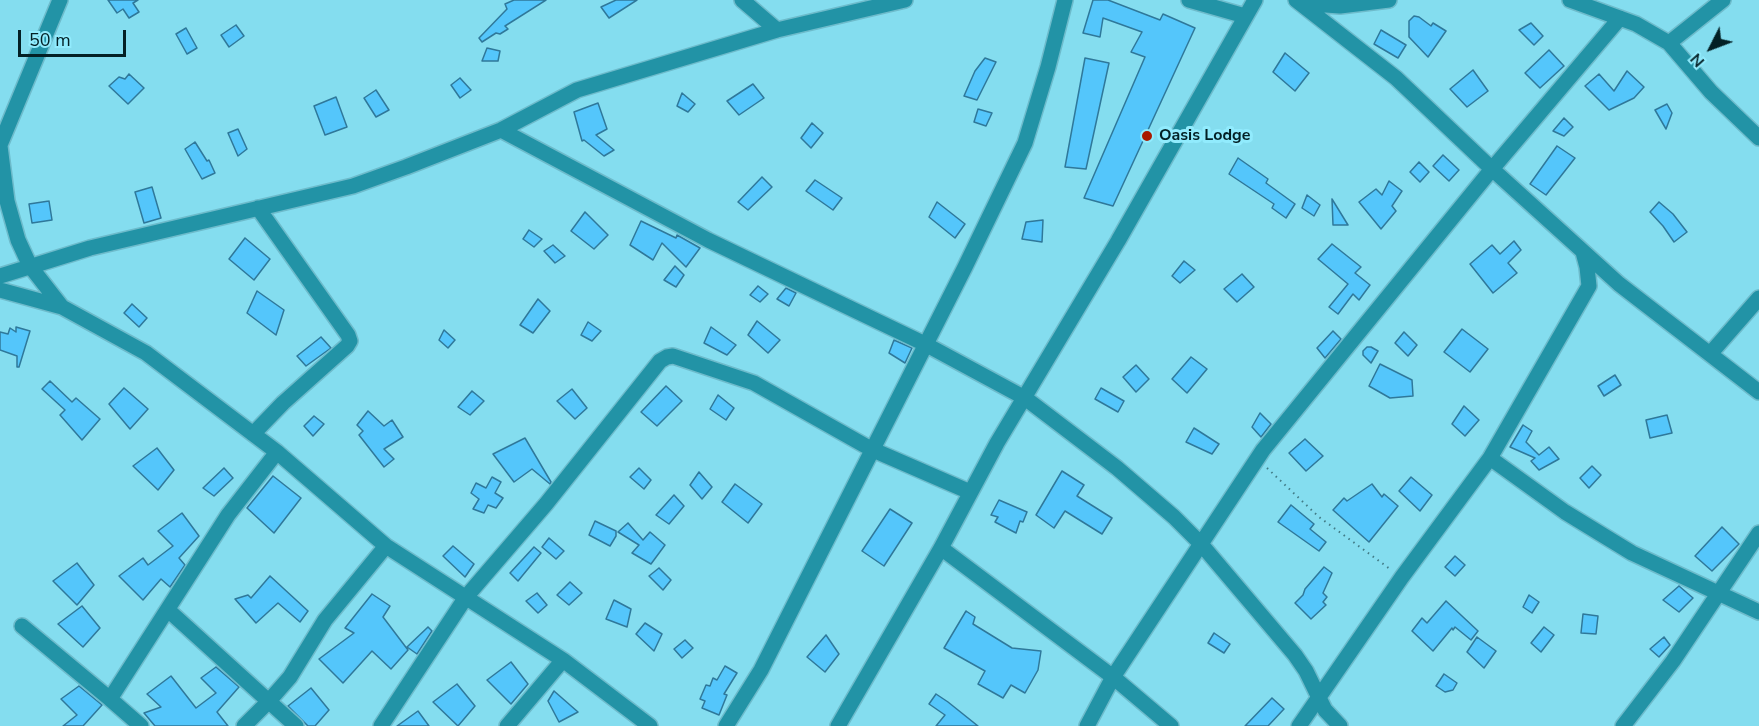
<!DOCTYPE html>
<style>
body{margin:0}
#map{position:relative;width:1759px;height:726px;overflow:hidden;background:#84ddef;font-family:"Nunito Sans",sans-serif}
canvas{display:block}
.north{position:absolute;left:1681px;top:18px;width:60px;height:60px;-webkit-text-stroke:4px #91ebfd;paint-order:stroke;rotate:228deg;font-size:16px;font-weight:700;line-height:24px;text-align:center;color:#032025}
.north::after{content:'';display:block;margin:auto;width:21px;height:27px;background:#032025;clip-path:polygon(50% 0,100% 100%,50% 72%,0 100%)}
.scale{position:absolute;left:18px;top:30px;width:108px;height:27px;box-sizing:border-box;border:3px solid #032025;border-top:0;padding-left:8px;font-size:18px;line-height:21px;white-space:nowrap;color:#032025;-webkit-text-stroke:4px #91ebfd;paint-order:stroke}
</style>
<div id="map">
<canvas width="1759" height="726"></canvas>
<div class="north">N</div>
<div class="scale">50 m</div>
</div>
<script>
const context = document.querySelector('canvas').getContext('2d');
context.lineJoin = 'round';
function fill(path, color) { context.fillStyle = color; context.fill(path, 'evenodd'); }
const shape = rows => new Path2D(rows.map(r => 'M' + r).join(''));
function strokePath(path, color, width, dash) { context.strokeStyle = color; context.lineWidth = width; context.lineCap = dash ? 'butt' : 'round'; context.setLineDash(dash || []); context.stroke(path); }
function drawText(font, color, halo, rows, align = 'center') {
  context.font = font + ' "Nunito Sans",sans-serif'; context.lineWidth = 6; context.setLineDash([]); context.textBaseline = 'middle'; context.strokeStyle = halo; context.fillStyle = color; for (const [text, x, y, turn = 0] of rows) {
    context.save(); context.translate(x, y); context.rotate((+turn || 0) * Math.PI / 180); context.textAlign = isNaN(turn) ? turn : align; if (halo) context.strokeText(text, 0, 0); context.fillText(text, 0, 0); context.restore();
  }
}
const building = shape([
 [108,0,138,0,133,3,139,12,129,18,123,9,117,13,108,0],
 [514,0,546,0,505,26,508,29,500,34,496,33,482,42,479,38,507,9,505,4,514,0],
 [616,0,637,0,609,18,601,7,616,0],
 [1093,0,1108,0,1160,20,1163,14,1195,28,1113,206,1084,198,1145,57,1131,52,1142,32,1103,18,1100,37,1083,33,1093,0],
 [1414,16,1419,17,1431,26,1433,23,1446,31,1428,57,1409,37,1409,21,1414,16],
 [1531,23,1543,36,1534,45,1519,30,1531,23],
 [236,25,244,36,229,47,221,35,236,25],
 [186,28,197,48,187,54,176,34,186,28],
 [1381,30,1406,45,1398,58,1374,44,1381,30],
 [487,48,500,51,498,61,482,61,487,48],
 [1549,50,1564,66,1540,88,1525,73,1549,50],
 [1285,53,1309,73,1295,91,1273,72,1285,53],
 [985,58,996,62,977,100,964,96,975,71,985,58],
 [1085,58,1109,63,1086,169,1065,167,1085,58],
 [1473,70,1488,91,1467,107,1450,89,1473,70],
 [1627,71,1644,87,1634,98,1609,110,1585,86,1599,74,1614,91,1627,71],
 [129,74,144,88,128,104,109,86,119,77,125,79,129,74],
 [460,78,471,90,460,98,451,85,460,78],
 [753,84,764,98,739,115,727,101,753,84],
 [376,90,389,110,376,117,364,98,376,90],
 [682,93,695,104,688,112,677,106,682,93],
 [336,97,347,127,325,135,314,106,336,97],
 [598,103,607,129,596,135,614,150,604,156,584,140,582,141,574,112,598,103],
 [1667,104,1672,113,1666,129,1655,110,1667,104],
 [978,109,992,113,986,126,974,122,978,109],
 [1564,118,1573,127,1564,136,1553,131,1564,118],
 [812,123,823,133,811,148,801,138,812,123],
 [238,129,247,149,238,156,228,133,238,129],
 [195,142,207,161,209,160,215,173,202,179,185,149,195,142],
 [1557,146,1575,158,1546,195,1530,184,1557,146],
 [1443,155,1459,170,1449,181,1433,166,1443,155],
 [1238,158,1268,179,1266,183,1295,204,1286,218,1272,208,1274,204,1229,174,1238,158],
 [1419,162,1429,172,1420,182,1410,172,1419,162],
 [762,177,772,187,748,210,738,202,762,177],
 [815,180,842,198,833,210,806,191,815,180],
 [1389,181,1402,191,1392,206,1396,211,1381,229,1359,202,1376,189,1382,195,1389,181],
 [152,187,161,218,144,223,135,192,152,187],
 [1307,195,1320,205,1314,216,1302,208,1307,195],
 [1332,199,1348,225,1333,225,1332,199],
 [49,201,52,220,32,223,29,204,49,201],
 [937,202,965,224,955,238,929,217,937,202],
 [1659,202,1673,214,1687,232,1674,242,1663,226,1650,212,1659,202],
 [585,212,608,235,594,249,571,231,585,212],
 [1043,220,1042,242,1022,239,1026,222,1043,220],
 [641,221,676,238,677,235,700,248,686,267,662,243,653,260,630,245,641,221],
 [529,230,542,239,534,247,523,239,529,230],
 [245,238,270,259,254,280,229,259,245,238],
 [1514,241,1521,250,1508,263,1517,273,1493,293,1470,264,1492,245,1500,254,1514,241],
 [1332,244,1361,267,1355,273,1370,285,1359,300,1353,294,1338,314,1329,307,1348,284,1318,259,1332,244],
 [553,245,565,256,555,263,544,251,553,245],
 [1184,261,1195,270,1180,283,1172,276,1184,261],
 [675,266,684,275,676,287,664,280,675,266],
 [1242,274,1254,287,1237,302,1224,289,1242,274],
 [758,286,768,294,760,302,750,295,758,286],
 [786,288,796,293,789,306,777,299,786,288],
 [257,291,284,310,276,335,247,313,257,291],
 [538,299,550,311,533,333,520,325,538,299],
 [132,304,147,318,139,327,124,313,132,304],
 [757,321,780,340,768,353,748,335,757,321],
 [588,322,601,331,592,341,581,335,588,322],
 [16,327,30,331,19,367,17,367,17,356,0,350,0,332,8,334,10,328,16,332,16,327],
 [711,327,736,345,727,355,704,343,711,327],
 [1462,329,1488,349,1470,372,1444,352,1462,329],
 [444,330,455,340,448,348,439,340,444,330],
 [1333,331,1341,339,1325,358,1317,348,1333,331],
 [1404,332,1417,345,1408,356,1395,343,1404,332],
 [321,337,331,348,306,366,297,356,321,337],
 [894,340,912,348,905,363,889,353,894,340],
 [1367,347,1371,347,1378,351,1371,363,1363,355,1363,351,1367,347],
 [1191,357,1207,369,1187,393,1172,379,1191,357],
 [1380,364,1412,380,1413,396,1390,398,1369,386,1380,364],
 [1136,365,1149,379,1136,392,1123,377,1136,365],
 [1615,375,1621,385,1604,396,1598,386,1615,375],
 [50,381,72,402,76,398,100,419,82,440,60,415,65,410,42,389,50,381],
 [666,386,682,401,657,426,641,412,666,386],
 [124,388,148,409,130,429,109,404,124,388],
 [1101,388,1124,401,1118,412,1095,399,1101,388],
 [572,389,587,408,575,419,557,401,572,389],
 [472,391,484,401,470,415,458,407,472,391],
 [718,395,734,408,726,420,710,409,718,395],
 [1464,406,1479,420,1465,436,1452,424,1464,406],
 [368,411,384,426,392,420,403,437,384,449,394,459,384,467,359,435,363,431,357,425,368,411],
 [1260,413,1271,424,1261,437,1252,427,1260,413],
 [1667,415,1672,433,1650,438,1646,420,1667,415],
 [314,416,324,424,313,436,304,426,314,416],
 [1523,425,1532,431,1526,442,1539,455,1549,447,1559,459,1539,470,1531,461,1535,458,1510,447,1523,425],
 [1194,428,1219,444,1212,454,1186,442,1194,428],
 [525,438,551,482,550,484,532,469,514,482,493,454,525,438],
 [1305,439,1323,456,1306,471,1289,453,1305,439],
 [157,448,174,470,158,490,133,466,157,448],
 [1592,466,1601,475,1589,488,1580,478,1592,466],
 [224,468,233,478,214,496,203,488,224,468],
 [639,468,651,480,644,489,630,477,639,468],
 [1062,471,1084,485,1077,496,1112,518,1102,534,1065,511,1054,528,1036,515,1062,471],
 [699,472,712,487,702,499,690,485,699,472],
 [273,476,301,498,274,533,247,508,273,476],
 [492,477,501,482,495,493,503,498,496,508,488,505,484,513,473,509,479,499,471,493,476,483,486,488,492,477],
 [1411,477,1432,495,1420,511,1399,491,1411,477],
 [735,484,762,504,748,523,722,502,735,484],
 [1372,484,1382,497,1384,494,1398,506,1369,542,1333,510,1344,498,1347,501,1372,484],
 [674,495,684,506,669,524,656,515,674,495],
 [999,500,1027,512,1023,522,1020,521,1016,533,995,522,998,517,991,515,999,500],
 [1291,505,1314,524,1310,529,1326,542,1319,551,1278,522,1291,505],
 [890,509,912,523,884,566,862,551,890,509],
 [182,513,199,536,179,558,185,565,170,587,161,579,143,600,119,576,143,558,148,565,173,546,158,531,182,513],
 [595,521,616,531,616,536,610,546,589,535,595,521],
 [628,523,643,540,650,532,665,545,651,564,632,553,639,545,618,532,628,523],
 [1722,527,1739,544,1712,571,1695,556,1722,527],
 [549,538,564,551,556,559,542,547,549,538],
 [453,546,474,564,465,577,443,556,453,546],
 [534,547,541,553,518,581,510,573,534,547],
 [1455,556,1465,565,1455,576,1445,567,1455,556],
 [77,563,94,585,77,605,53,581,77,563],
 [1324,567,1332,573,1323,593,1327,597,1323,602,1326,605,1311,619,1295,603,1303,595,1305,589,1324,567],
 [659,568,671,580,663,590,649,576,659,568],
 [270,576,308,611,300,622,278,603,256,623,235,599,248,595,251,598,270,576],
 [570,582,582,593,569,605,557,595,570,582],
 [1679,586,1693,598,1679,612,1663,600,1679,586],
 [537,593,547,605,538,613,526,601,537,593],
 [372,594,390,606,383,617,408,650,391,669,372,651,343,683,319,659,354,633,345,628,372,594],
 [1529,595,1539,602,1532,613,1523,607,1529,595],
 [614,600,631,609,627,627,606,619,614,600],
 [1446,601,1478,631,1471,640,1455,627,1453,630,1452,628,1433,651,1412,631,1422,618,1427,623,1446,601],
 [82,606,100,628,83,647,58,624,82,606],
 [966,611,975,617,973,624,1012,648,1041,651,1038,670,1025,693,1011,685,1003,698,978,684,985,671,944,648,966,611],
 [1583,614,1598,616,1596,634,1581,633,1583,614],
 [645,623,662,634,654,651,636,634,645,623],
 [428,627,432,631,417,654,407,647,428,627],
 [1544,627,1554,635,1541,652,1531,643,1544,627],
 [1214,633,1230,644,1224,653,1208,643,1214,633],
 [826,635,839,654,825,672,807,657,826,635],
 [1477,637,1496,651,1484,668,1467,652,1477,637],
 [1664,637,1670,645,1659,657,1650,649,1664,637],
 [685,640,693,648,682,658,674,649,685,640],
 [511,662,528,684,511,704,487,680,511,662],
 [725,666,737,673,724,694,727,695,719,715,702,708,705,701,700,699,706,685,710,686,713,678,717,680,725,666],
 [216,667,239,687,217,712,228,726,155,726,144,713,161,707,147,694,171,676,196,708,216,693,201,678,216,667],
 [1444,674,1457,683,1453,690,1445,692,1436,686,1444,674],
 [457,684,475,706,458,726,433,702,457,684],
 [79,686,102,705,83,726,63,726,77,715,61,699,79,686],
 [311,688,329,710,315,726,308,726,288,706,311,688],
 [554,691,578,712,559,722,548,701,554,691],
 [936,694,948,702,978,726,936,726,945,715,929,704,936,694],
 [1272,698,1284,709,1268,726,1245,726,1272,698],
 [418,711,429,726,397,726,418,711]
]);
fill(building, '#54c6fb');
strokePath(building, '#2f789a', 1.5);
const minor = shape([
 [742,0,777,30,905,0],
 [1189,0,1245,16],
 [1296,0,1396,78,1492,169,1619,284,1759,392],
 [1302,0,1312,4,1340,6,1389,0],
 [1570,0,1636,24,1669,43,1711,92,1759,138],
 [1669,43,1723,0],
 [501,130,708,240,925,344,1025,398,1117,468,1174,517,1201,544,1295,655,1306,671,1325,710,1340,726],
 [0,145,60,0],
 [0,146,7,201,18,240,30,266,62,307],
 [0,276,90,248,353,186,406,167,501,130,577,90,777,30],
 [0,290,62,307,146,353,277,452,386,546,563,660,650,726],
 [1710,354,1759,298],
 [253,434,283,403,347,346,350,341,348,335,258,208],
 [1490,458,1565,512,1632,553,1759,612],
 [941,548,1113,677,1171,726],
 [168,610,296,726],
 [22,626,110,699,228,515,277,452],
 [110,699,141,726],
 [244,726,269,701,290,677,325,620,386,546],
 [381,726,466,597,546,504,660,361,667,357,673,356,754,383,871,449,970,492],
 [507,726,563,660],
 [726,726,761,670,965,267,1025,143,1048,67,1065,0],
 [838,726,941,548,997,443,1118,241,1255,0],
 [1087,726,1113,677,1263,450,1492,169,1620,18],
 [1299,726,1402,577,1490,458,1589,286,1587,267,1583,252],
 [1623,726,1673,661,1759,533]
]);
strokePath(minor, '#6dbbcb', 18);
strokePath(shape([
 [1267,468,1319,517,1390,569]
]), '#417b86', 2, [1.5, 4.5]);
strokePath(minor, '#2293a6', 15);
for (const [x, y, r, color] of [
 [1147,136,6,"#a91a00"]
]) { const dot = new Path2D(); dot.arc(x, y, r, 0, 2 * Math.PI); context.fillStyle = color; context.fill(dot); strokePath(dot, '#91ebfd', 2); }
drawText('bold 16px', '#032025', '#91ebfd', [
 ["Oasis Lodge",1159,136]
], 'left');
</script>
